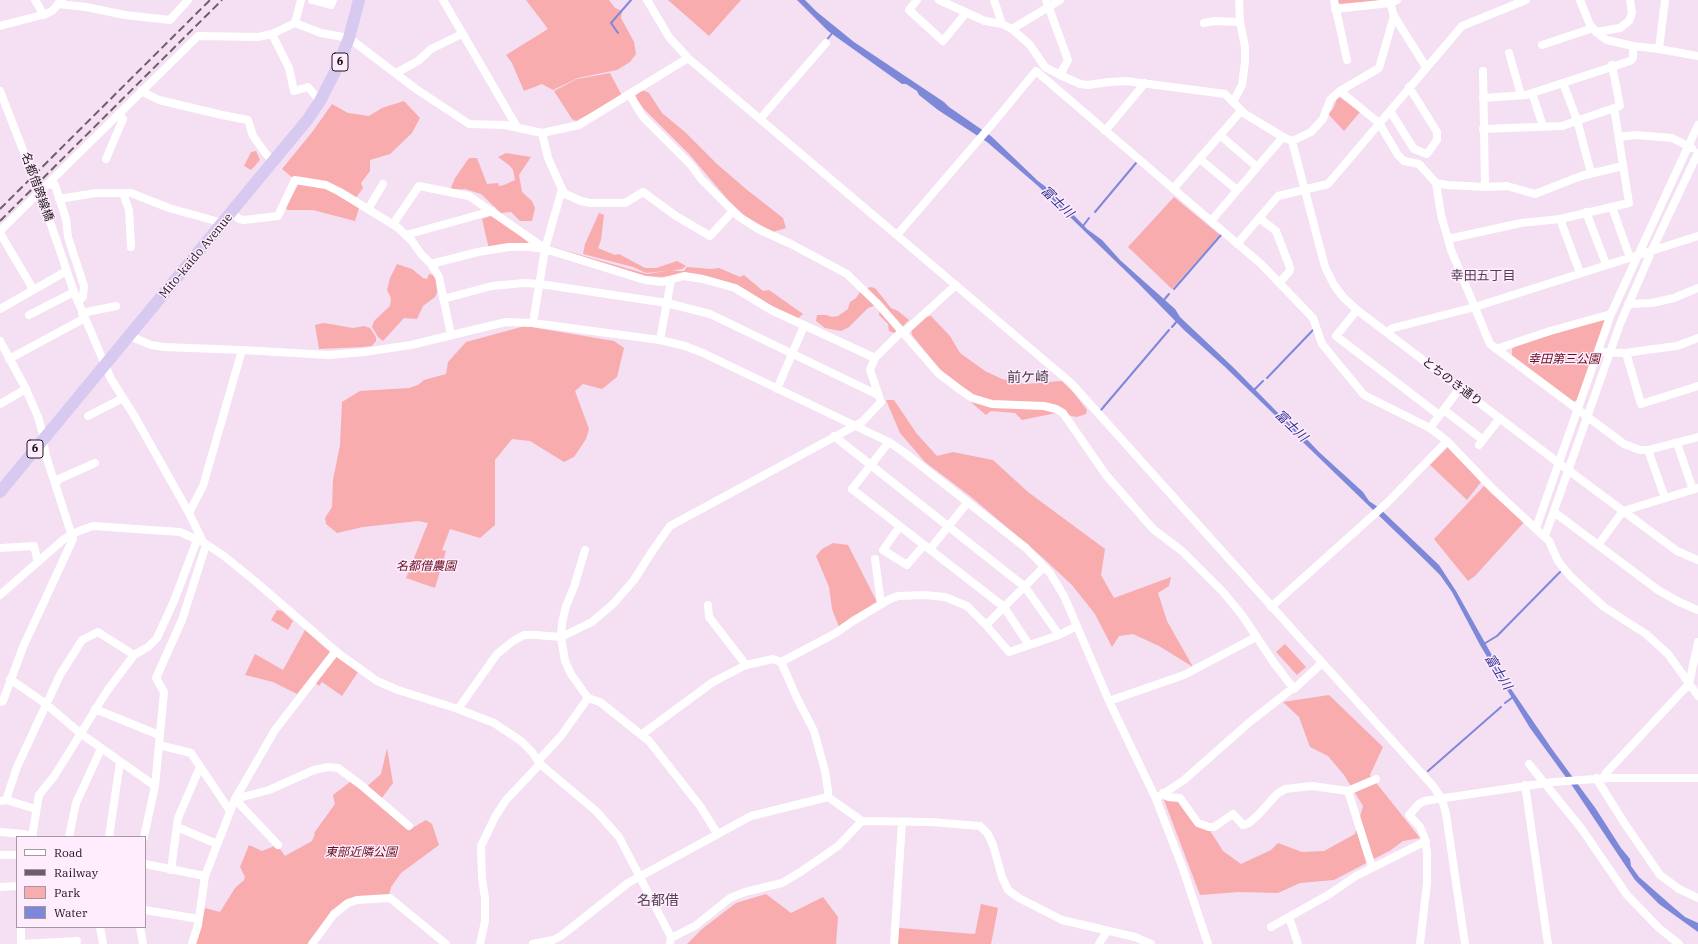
<!DOCTYPE html>
<meta charset="utf-8">
<style>
body{margin:0}
#map{position:relative;width:1698px;height:944px;overflow:hidden;background:#f4dff3;font-family:"IBM Plex Serif",serif}
canvas{display:block}
.legend{position:absolute;left:16px;top:836px;width:130px;height:92px;box-sizing:border-box;background:#ffedfe;border:1px solid #a597a4;margin:0;padding:5px 7px;list-style:none;font-size:12px;color:#1e161d}
.legend li{display:flex;align-items:center;gap:8px;height:20px}
.legend b{width:20px;border:1px solid #a597a4}
</style>
<div id="map">
<canvas width="1698" height="944"></canvas>
<ul class="legend">
<li><b style="height:5px;background:#fff"></b>Road</li>
<li><b style="height:5px;background:#6c5f6b"></b>Railway</li>
<li><b style="height:11px;background:#f8acae"></b>Park</li>
<li><b style="height:11px;background:#7e88d9"></b>Water</li>
</ul>
</div>
<script>
const context = document.querySelector('canvas').getContext('2d');
context.lineJoin = 'round';
function fill(path, color) { context.fillStyle = color; context.fill(path, 'evenodd'); }
const shape = rows => new Path2D(rows.map(r => 'M' + r).join(''));
function strokePath(path, color, width, dash) { context.strokeStyle = color; context.lineWidth = width; context.lineCap = dash ? 'butt' : 'round'; context.setLineDash(dash || []); context.stroke(path); }
function drawText(font, color, halo, rows, align = 'center') {
  context.font = font + ' "IBM Plex Serif","Noto Sans JP",serif'; context.lineWidth = 3; context.setLineDash([]); context.textBaseline = 'middle'; context.strokeStyle = halo; context.fillStyle = color; for (const [text, x, y, turn = 0] of rows) {
    context.save(); context.translate(x, y); context.rotate((+turn || 0) * Math.PI / 180); context.textAlign = isNaN(turn) ? turn : align; if (halo) context.strokeText(text, 0, 0); context.fillText(text, 0, 0); context.restore();
  }
}
fill(shape([
 [526,0,609,0,615,8,622,11,621,18,634,42,636,54,630,62,617,70,578,78,553,90,542,84,524,91,512,63,506,55,548,29],
 [668,0,741,0,709,36],
 [1336,0,1388,0,1337,4],
 [610,73,622,96,576,121,572,119,554,91,577,79],
 [640,89,649,93,662,113,685,132,717,164,746,189,783,218,786,228,773,232,745,216,728,200,689,154,644,109,637,99,635,93],
 [1338,96,1360,112,1344,131,1328,114,1333,109],
 [404,101,420,118,412,133,390,154,370,160,370,171,361,183,363,188,355,199,359,208,355,221,313,210,288,210,285,208,299,183,282,169,313,131,332,104,348,113,369,116,382,108],
 [256,151,260,160,251,170,244,166,251,152],
 [506,153,531,157,519,175,522,192,532,201,535,208,532,221,520,221,511,212,501,213,481,194,465,189,450,190,455,178,469,158,477,158,487,184,498,183,499,186,504,185,515,180,513,170,510,166,498,157],
 [1174,197,1220,235,1172,289,1128,247],
 [599,213,604,215,601,240,598,248,615,255,619,254,645,268,656,268,677,261,686,266,682,269,672,271,684,271,687,267,711,269,719,268,740,277,744,275,763,291,769,290,803,314,797,319,774,308,732,284,714,278,690,273,662,277,646,276,549,246,647,274,666,271,646,273,633,267,583,254,585,244],
 [494,215,528,242,527,244,489,249,482,219],
 [397,264,412,269,423,278,427,279,429,274,433,275,436,279,437,293,435,297,423,306,417,319,404,318,383,341,378,337,372,327,374,321,390,306,391,298,387,290,390,278],
 [870,287,875,288,891,308,898,311,909,320,899,330,894,333,889,331,888,324,879,315,880,308,876,305,868,308,849,327,841,331,825,328,816,321,817,315,826,315,832,317,838,316,848,309,850,302,856,298,860,292],
 [931,316,950,336,960,353,985,371,1002,379,1024,384,1062,381,1073,392,1087,410,1086,414,1077,417,1056,413,1022,420,1015,413,991,411,986,415,973,404,938,367,912,335,911,329,925,317],
 [1602,319,1605,321,1578,399,1575,401,1571,402,1512,356,1512,349,1515,346],
 [324,323,353,328,364,326,370,328,376,337,376,341,372,346,363,347,319,349,315,325],
 [525,326,614,341,624,348,617,377,602,389,583,384,575,391,589,429,586,439,574,457,564,462,530,441,512,439,495,460,495,525,480,538,450,529,442,550,446,551,435,588,406,578,428,523,418,521,363,527,337,533,326,524,325,518,332,507,333,480,340,445,342,402,360,391,409,388,418,385,424,380,446,374,448,362,466,342],
 [886,400,894,400,917,434,937,456,953,452,993,460,1028,492,1105,549,1101,575,1114,598,1171,577,1169,586,1158,593,1167,621,1193,667,1159,646,1133,634,1119,636,1112,647,1095,614,1072,585,1042,557,970,496,925,462,900,433],
 [1449,446,1481,482,1467,500,1430,465],
 [1484,486,1525,521,1475,576,1468,581,1434,539],
 [833,543,848,545,877,602,839,627,832,609,829,587,816,556,822,549],
 [277,610,282,611,293,621,288,630,271,620],
 [305,630,330,652,297,694,273,682,245,675,255,654,283,670],
 [1285,644,1306,667,1297,675,1276,652],
 [335,656,358,672,342,696,322,682,319,686,315,682],
 [1329,695,1383,747,1370,775,1420,838,1403,841,1391,850,1334,880,1300,883,1278,893,1239,892,1200,895,1164,800,1183,800,1209,829,1223,851,1241,864,1271,850,1278,843,1302,852,1324,851,1355,834,1363,806,1344,775,1328,756,1310,747,1299,717,1283,702],
 [387,748,393,783,378,803,409,830,426,820,432,824,439,845,401,873,391,887,389,895,343,903,308,944,194,944,200,931,205,908,220,912,235,888,244,880,245,877,240,867,249,845,262,851,277,845,285,856,312,841,315,834,314,833,335,804,333,795,350,782,364,789,381,774],
 [766,894,791,913,823,897,838,917,836,944,687,944,702,929,736,903],
 [981,904,998,908,991,944,898,944,899,928,975,934]
]), '#f8acae');
fill(shape([
 [797,0,805,0,817,12,854,42,944,102,949,107,991,136,1038,181,1050,190,1087,229,1102,240,1120,260,1175,309,1180,317,1235,369,1282,417,1299,431,1319,452,1363,492,1369,501,1378,507,1439,565,1456,591,1493,657,1494,664,1552,749,1596,809,1621,848,1630,859,1631,866,1639,877,1672,906,1685,917,1698,923,1698,932,1659,904,1635,880,1573,787,1530,728,1480,645,1452,592,1440,575,1426,561,1224,366,1184,330,1138,283,1038,186,987,142,938,110,919,95,917,91,906,84,902,84,828,31]
]), '#7e88d9');
strokePath(shape([
 [618,33,611,23,631,0],
 [826,41,833,32],
 [1095,212,1136,163],
 [1083,226,1089,218],
 [1174,289,1221,235],
 [1163,301,1169,294],
 [1172,327,1178,320],
 [1267,378,1313,330],
 [1253,391,1263,381],
 [1101,410,1169,330],
 [1482,645,1497,636,1560,572],
 [1505,703,1513,697],
 [1428,771,1501,707]
]), '#7e88d9', 2);
strokePath(shape([
 [35,0,44,15],
 [312,0,331,5,333,0],
 [443,0,517,127],
 [647,0,669,37,688,58,1071,383,1433,786,1442,799,1446,814,1465,944],
 [917,0,909,10,943,41,966,13],
 [939,0,985,21,1002,24,1012,29,1030,45,1045,67,1060,75,1080,84,1088,85,1109,82,1126,81,1225,94,1245,114,1283,137,1292,141,1311,132,1323,119,1330,100,1340,91,1379,123,1398,155,1404,161,1419,164,1436,183,1447,185,1485,187,1483,71],
 [994,0,1002,24],
 [1046,0,1068,60,1060,75],
 [1334,0,1347,60],
 [1580,0,1590,25,1601,36,1607,40,1633,46,1659,49,1698,56],
 [58,4,86,7,125,15,170,20,188,0],
 [1335,9,1390,3],
 [1394,16,1426,67],
 [295,23,301,0],
 [1204,23,1214,21,1240,22],
 [0,26,46,14,52,11,62,0],
 [1012,29,1060,0],
 [1596,32,1620,28,1629,21,1632,13,1630,0],
 [272,34,295,23,321,33,349,38,416,89,469,124,505,125,542,133,579,125,688,58],
 [1542,45,1593,28],
 [1659,49,1665,0],
 [1509,53,1521,95],
 [396,73,418,61,431,49,462,34],
 [1563,83,1577,120,1591,173],
 [0,91,44,204,74,292,111,379,135,417,189,513,203,542,224,556,256,582,338,653,377,681,398,690,458,709,494,723,521,741,532,752,540,764,596,811,619,837,670,935,671,938,670,944],
 [141,91,159,100,222,115,248,120,253,136,266,154,274,162],
 [1340,91,1379,68,1394,16,1390,3,1397,0],
 [1532,93,1543,126],
 [629,94,643,117,691,165,701,179,738,216,758,229,791,244,847,274,878,304,938,373,959,389,972,398,992,404,1044,406,1056,409,1063,413,1106,475,1153,529,1182,551,1223,592,1242,615,1274,663,1294,689,1322,663],
 [1483,98,1526,95,1630,61,1633,58,1633,46],
 [1233,102,1242,85,1245,62,1245,47,1240,22,1239,0],
 [1390,111,1414,149,1427,154,1437,140,1437,132,1409,87],
 [760,119,826,43],
 [1483,129,1562,126,1614,108],
 [1105,131,1145,83],
 [542,133,548,158,562,189,565,194,581,201,590,203,625,203,643,192,676,216,710,236,733,211],
 [1221,136,1257,167],
 [1619,137,1635,135,1672,138,1692,148],
 [1292,141,1325,267,1334,285,1343,297,1357,310,1560,464,1677,551,1698,560],
 [106,159,123,119,119,113],
 [1200,159,1237,190],
 [1436,183,1441,215,1451,250,1490,344,1624,444,1640,450,1648,450,1698,437],
 [47,184,55,185,66,219,68,237,84,286,83,297,78,302],
 [1485,187,1507,186,1535,194,1581,176,1623,166],
 [1173,189,1241,111],
 [123,193,129,210,131,247],
 [59,199,96,193,131,193,169,208,223,223],
 [1612,207,1630,258],
 [368,209,383,184],
 [1586,212,1606,264],
 [232,213,239,219,244,220,278,216,295,180,326,185,340,192,397,227,412,241,421,254,431,264,439,277,451,335],
 [1259,218,1276,231,1289,265,1290,269,1289,272,1280,282],
 [1560,219,1580,273],
 [1211,221,1283,137],
 [393,224,419,186,469,196,543,247],
 [0,231,198,36,258,37,272,34,289,68,294,91,308,87,320,101],
 [0,233,33,289],
 [406,235,492,211],
 [897,235,994,122,1036,71,1261,264,1313,318,1322,344,1364,395,1430,428,1447,441,1493,489,1549,541,1558,561,1570,576,1604,607,1646,634,1668,654,1698,696],
 [1448,239,1521,223,1560,219,1629,203,1614,108,1620,106,1612,65],
 [1237,244,1278,196,1328,184,1462,26,1526,0],
 [431,264,478,252,509,247,529,247,545,249,645,280,662,282,684,276,703,279,735,288,771,310,875,358],
 [443,299,492,286,524,283,540,284,667,303,710,314,878,395],
 [1628,304,1652,303,1674,298,1698,288],
 [0,309,63,273],
 [1357,310,1336,336,1439,415],
 [82,313,116,306],
 [29,315,74,292],
 [533,323,545,249,562,189],
 [1387,332,1393,328,1475,307,1698,236],
 [903,333,956,285],
 [130,336,151,345,164,347,242,350,329,355,364,352,411,345,506,322,533,323,660,340,685,346,703,353,889,442,905,453,1026,548,1050,573,1064,596,1109,701,1156,799,1182,866,1208,944],
 [660,340,671,280],
 [0,341,26,389,38,417,44,438],
 [1496,349,1550,331,1611,314],
 [1598,352,1626,353,1646,350,1677,346,1698,338],
 [1626,353,1641,404,1698,386],
 [9,359,85,318],
 [777,389,804,326],
 [0,404,26,389],
 [1444,410,1483,440],
 [88,416,123,398],
 [1430,428,1460,388],
 [834,436,1025,587,1059,635],
 [889,442,852,489,1004,607,1029,645],
 [1677,443,1693,490],
 [1479,445,1500,418],
 [1648,450,1665,498],
 [56,483,59,479,95,463],
 [1554,512,1658,590,1679,602,1698,610],
 [189,513,203,486,242,350],
 [900,526,883,550,907,565,924,545],
 [1536,528,1611,314,1698,125],
 [1545,536,1620,324,1652,250,1698,153],
 [1598,545,1623,511,1698,488],
 [0,548,34,546,38,562],
 [930,549,968,502],
 [585,550,574,587,566,606,562,623,561,637,565,661,571,674,588,698,600,702,649,741,700,806,717,833],
 [875,559,881,604],
 [1044,567,986,625,1009,652,1059,635,1077,626],
 [0,595,64,539,79,531,93,526,180,532,200,541],
 [708,605,709,617,746,665],
 [1271,607,1388,502,1447,441],
 [781,662,796,696,814,731,825,771,828,791,828,797],
 [10,679,46,704,80,733,155,786],
 [1109,701,1184,675,1256,637],
 [0,702,3,701,23,647,73,539,46,456,43,440],
 [95,709,159,735],
 [458,709,497,654,513,641,524,635,536,635,561,637,592,622,614,603,634,580,653,550,670,526,862,422,881,402,870,370,875,358,902,331],
 [641,735,713,682,746,665,773,659,781,662,836,633,853,621,890,599,898,596,924,595,945,597,967,606,986,625],
 [159,745,191,753,230,811],
 [538,761,561,736,588,698],
 [1529,764,1581,828,1627,895,1659,928,1679,944],
 [1596,778,1625,824,1660,875,1679,889,1698,898],
 [1603,778,1606,773,1689,684,1698,642],
 [1525,785,1548,944],
 [1348,791,1372,867],
 [1163,793,1168,797,1180,798,1198,823,1209,827,1214,827,1233,814,1243,825,1249,823,1258,815,1277,794,1285,789,1312,786,1348,791,1376,779],
 [1160,796,1184,780,1251,721,1293,688],
 [235,799,269,790,314,770,328,767,338,768,361,785,409,826],
 [235,799,278,845],
 [6,800,17,767,60,675,82,640,98,632,134,655],
 [0,801,6,800,36,809],
 [177,827,217,844],
 [0,832,24,834,33,837],
 [32,837,39,795,55,775,107,691,134,655,148,647,157,638,174,601,197,540],
 [69,837,76,803,101,749],
 [109,837,120,762],
 [144,837,155,786,164,692,156,678,182,620,206,545],
 [0,855,17,855],
 [145,864,205,876],
 [171,870,178,818,200,767],
 [0,887,17,886],
 [145,910,199,919],
 [1289,917,1298,944],
 [21,927,21,944],
 [100,927,103,944],
 [140,927,143,944],
 [1271,927,1328,895,1356,876,1426,841],
 [671,938,695,926,730,898,745,892,782,883,802,871,838,846,862,821],
 [21,944,77,941],
 [192,944,198,925,205,876,235,799,275,730,336,651],
 [312,944,334,914,348,903,357,900,390,898,446,944],
 [480,944,485,921,485,898,482,878,481,846,495,817,506,800,540,764],
 [533,944,553,940,561,936,628,883,751,816,828,797,862,821,931,822,980,826,988,834,993,845,1002,877,1008,890,1019,898,1062,920,1135,937,1151,944],
 [894,944,902,822],
 [1099,944,1107,931],
 [1420,944,1427,883,1427,852,1424,836,1420,827,1409,815,1419,804,1424,801,1553,782,1610,778,1698,778]
]), '#fff', 8);
strokePath(shape([
 [0,492,308,119,320,101,338,66,349,38,359,0]
]), '#d8c9f1', 12);
strokePath(shape([
 [0,209,210,0],
 [0,221,222,0]
]), '#6c5f6b', 2, [8, 4]);
for (const [x, y, w] of [
 [340,62,16],
 [35,449,16]
]) { const box = new Path2D(); box.roundRect(x - w / 2, y - 9, w, 18, 3); context.fillStyle = '#ffedfe'; context.fill(box); strokePath(box, '#1e161d', 1); }
drawText('bold 11px', '#1e161d', null, [
 ["6",340,62],
 ["6",35,449]
]);
drawText('12px', '#1e161d', '#ffedfe', [
 ["名都借跨線橋",37,187,70],
 ["Mito-kaido Avenue",196,256,-50],
 ["とちのき通り",1452,382,37]
]);
drawText('italic 12px', '#670e1e', '#ffedfe', [
 ["幸田第三公園",1564,360],
 ["名都借農園",426,567],
 ["東部近隣公園",361,853]
]);
drawText('italic 13px', '#322f8e', '#ffedfe', [
 ["富士川",1057,202,44],
 ["富士川",1291,426,44],
 ["富士川",1498,672,58]
]);
drawText('13px', '#514051', '#ffedfe', [
 ["幸田五丁目",1483,276]
]);
drawText('14px', '#514051', '#ffedfe', [
 ["前ケ崎",1028,378],
 ["名都借",658,901]
]);
</script>
